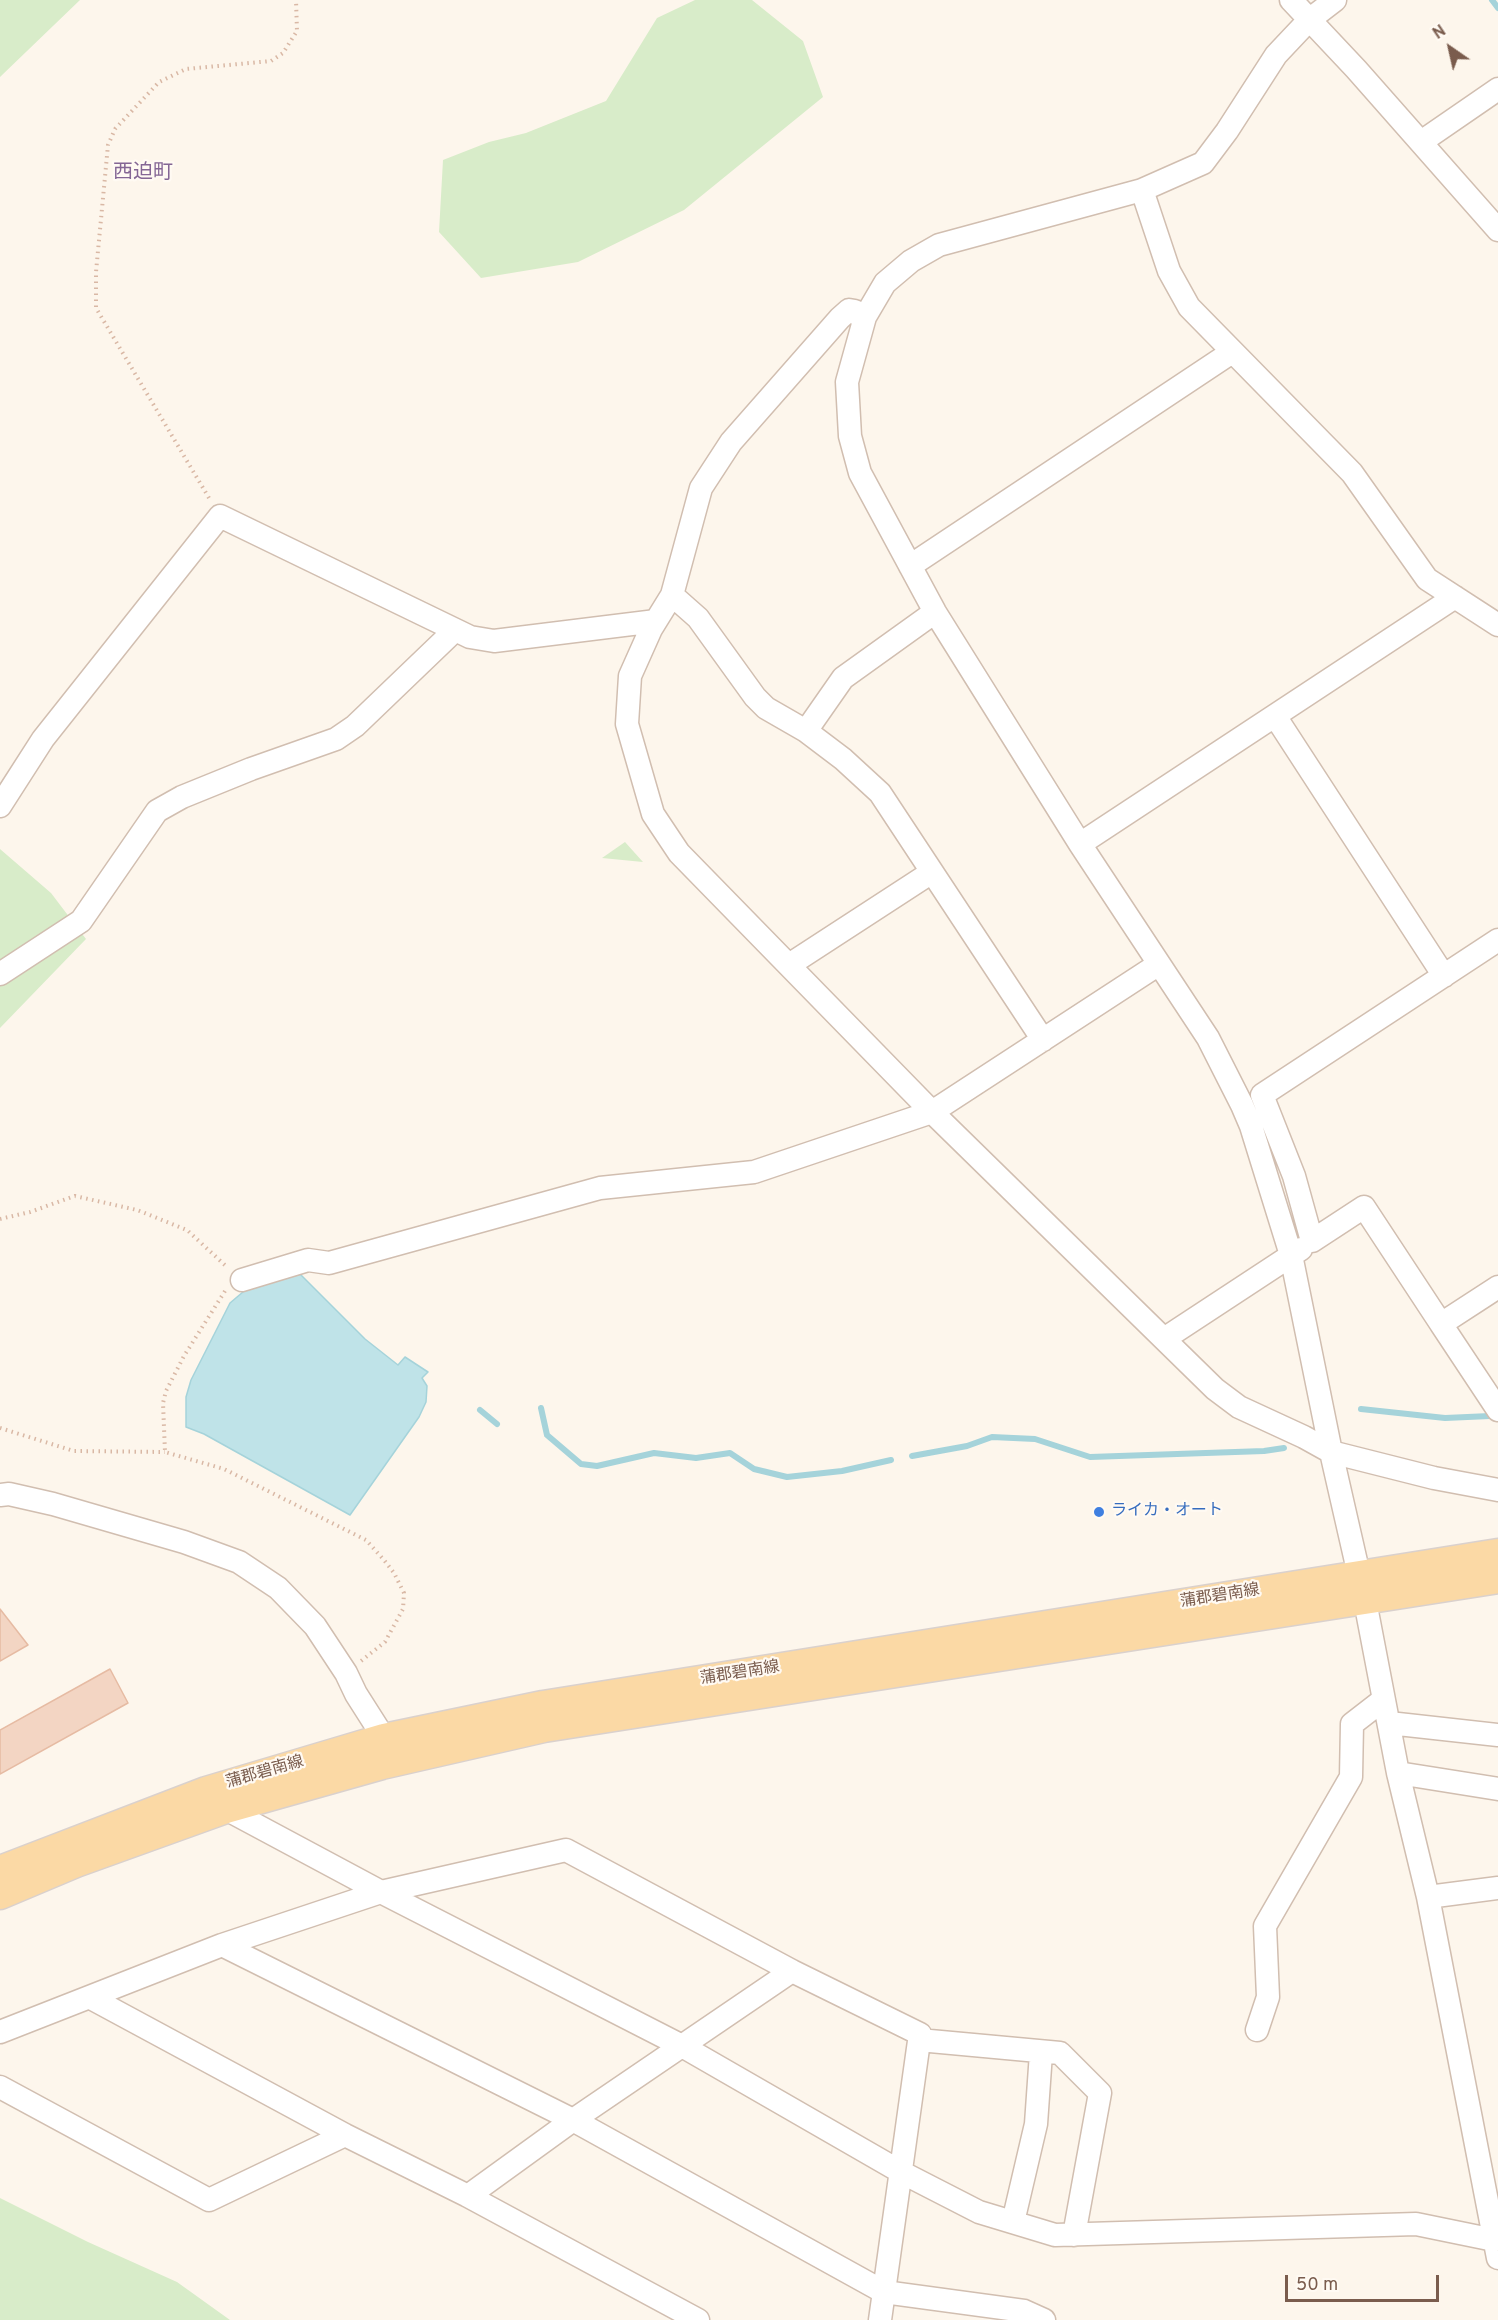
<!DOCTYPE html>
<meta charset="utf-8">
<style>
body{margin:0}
#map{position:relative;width:1498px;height:2320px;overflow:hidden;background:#fdf6ec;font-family:Overpass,sans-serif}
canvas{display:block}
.north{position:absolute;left:1420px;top:18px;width:60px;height:60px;-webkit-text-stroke:4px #fffaf3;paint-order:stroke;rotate:326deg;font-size:16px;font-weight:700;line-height:24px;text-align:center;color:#7a5c4d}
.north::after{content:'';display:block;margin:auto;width:21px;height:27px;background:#7a5c4d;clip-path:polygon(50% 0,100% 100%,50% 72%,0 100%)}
.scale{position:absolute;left:1285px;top:2275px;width:154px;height:27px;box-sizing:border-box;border:3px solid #7a5c4d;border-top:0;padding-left:8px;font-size:18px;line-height:21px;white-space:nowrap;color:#7a5c4d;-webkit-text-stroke:4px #fffaf3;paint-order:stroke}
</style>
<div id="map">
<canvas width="1498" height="2320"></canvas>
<div class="north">N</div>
<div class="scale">50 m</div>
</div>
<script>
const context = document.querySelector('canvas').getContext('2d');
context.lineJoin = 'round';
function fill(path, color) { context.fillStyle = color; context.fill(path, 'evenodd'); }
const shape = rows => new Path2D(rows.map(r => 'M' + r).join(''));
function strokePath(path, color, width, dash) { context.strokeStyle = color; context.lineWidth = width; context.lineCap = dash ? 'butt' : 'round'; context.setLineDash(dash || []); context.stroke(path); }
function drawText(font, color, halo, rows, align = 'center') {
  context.font = font + ' Overpass,"Noto Sans JP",sans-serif'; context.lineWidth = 4.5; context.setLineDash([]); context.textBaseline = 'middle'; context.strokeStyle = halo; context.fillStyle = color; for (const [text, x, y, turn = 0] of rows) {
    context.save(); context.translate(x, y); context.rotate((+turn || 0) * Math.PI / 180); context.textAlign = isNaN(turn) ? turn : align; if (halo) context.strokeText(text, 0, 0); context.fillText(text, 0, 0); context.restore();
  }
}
fill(shape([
 [0,0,80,0,0,77],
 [695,0,752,0,803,41,823,97,684,210,578,262,481,278,439,232,443,160,489,142,526,133,606,101,657,18],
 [625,842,643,862,602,858],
 [0,849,51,893,86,939,0,1028],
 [0,2198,88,2242,177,2282,230,2320,0,2320]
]), '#d8ecc9');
const water = shape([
 [300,1274,365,1339,398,1365,405,1357,428,1372,422,1378,427,1386,426,1402,419,1417,350,1515,204,1434,186,1427,186,1397,191,1380,230,1303,250,1286,300,1274]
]);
fill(water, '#bfe3e8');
strokePath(water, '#a5d3da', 1.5);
strokePath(shape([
 [1492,0,1498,8],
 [541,1408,547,1435,581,1464,597,1466,654,1453,696,1458,730,1453,754,1469,787,1477,842,1471,891,1460],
 [1361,1409,1445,1418,1490,1416],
 [480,1410,497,1424],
 [912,1456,967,1446,992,1437,1035,1439,1090,1457,1264,1451,1284,1448]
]), '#a5d3da', 6);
const building = shape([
 [0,1609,28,1645,0,1661,0,1609],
 [110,1669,128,1703,0,1774,0,1730,110,1669]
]);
fill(building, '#f3d5c3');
strokePath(building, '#e6bba3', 1.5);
const minor = shape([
 [1291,0,1356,69,1498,230],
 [1335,0,1309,20,1276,55,1227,131,1203,163,1142,190,939,245,911,261,885,283,865,317,847,382,850,436,860,473,935,612,1080,844,1208,1038,1242,1105,1251,1126,1291,1255,1331,1452,1434,1478,1498,1490],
 [1421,142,1498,89],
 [1142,190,1169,271,1189,307,1352,473,1427,579,1498,625],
 [863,320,855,311,849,310,840,318,731,442,701,488,672,595,651,629,630,676,627,724,653,814,679,853,932,1112,1215,1389,1239,1407,1304,1437,1331,1452,1365,1601,1398,1773,1428,1897,1498,2258],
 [910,566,1232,352],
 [672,595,698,618,755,697,766,708,806,731,843,759,880,793,1043,1040],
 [1275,716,1444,976],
 [806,731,843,678,935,612],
 [0,806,43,739,220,516,470,637,494,641,656,621],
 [1080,844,1455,597],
 [1498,940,1262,1095,1294,1176,1312,1241,1364,1207,1441,1324,1498,1287],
 [789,965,932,872],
 [0,974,81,921,157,811,182,797,251,769,336,739,355,726,454,631],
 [242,1280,308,1260,329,1263,600,1188,754,1172,932,1112,1159,964],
 [1441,1324,1498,1410],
 [1164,1339,1301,1249],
 [0,1495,9,1494,53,1504,184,1542,239,1562,278,1588,315,1626,346,1673,356,1694,384,1738],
 [1389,1723,1498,1735],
 [1398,1773,1498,1789],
 [226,1809,381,1892,682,2046,901,2172,979,2212,1055,2235,1416,2224,1494,2240],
 [1428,1897,1498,1888],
 [222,1945,573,2120,884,2292,1024,2311,1044,2320],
 [91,1998,345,2135,468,2196,698,2320],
 [1257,2030,1268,1997,1265,1926,1351,1777,1352,1724,1383,1700],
 [0,2032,222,1945,381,1892,566,1850,792,1971,920,2034,880,2320],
 [919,2040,1060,2053,1100,2093,1074,2235],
 [0,2087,209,2200,345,2135],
 [468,2196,573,2120,792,1971],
 [1013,2222,1036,2124,1041,2053]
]);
const major = shape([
 [0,1870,206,1791,384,1738,543,1705,1498,1553],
 [0,1895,76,1863,226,1809,382,1765,544,1728,1498,1579]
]);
strokePath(minor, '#d1beb0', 25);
strokePath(major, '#dad1cd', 31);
strokePath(shape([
 [209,498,96,308,96,272,108,145,115,129,159,82,186,69,271,61,283,53,297,31,296,0],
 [0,1219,30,1212,75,1196,137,1210,187,1230,227,1267],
 [225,1291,184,1356,166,1391,163,1403,165,1452,224,1469,366,1540,384,1560,394,1573,404,1593,403,1609,385,1642,361,1661],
 [0,1428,74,1451,165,1452]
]), '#d9b8a5', 4, [1.5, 4.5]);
strokePath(minor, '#fff', 22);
strokePath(major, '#fbd9a5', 28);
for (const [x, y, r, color] of [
 [1099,1512,6,"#3f7fe0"]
]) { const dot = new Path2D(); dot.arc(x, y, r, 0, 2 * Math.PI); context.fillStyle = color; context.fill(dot); strokePath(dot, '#fffaf3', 2); }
drawText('16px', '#366cbe', '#fffaf3', [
 ["ライカ・オート",1111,1512]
], 'left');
drawText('16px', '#7a5c4d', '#fffaf3', [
 ["蒲郡碧南線",1220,1597,-9],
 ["蒲郡碧南線",740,1674,-9],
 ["蒲郡碧南線",265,1773,-16]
]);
drawText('20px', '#846695', '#fffaf3', [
 ["西迫町",143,174]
]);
</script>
